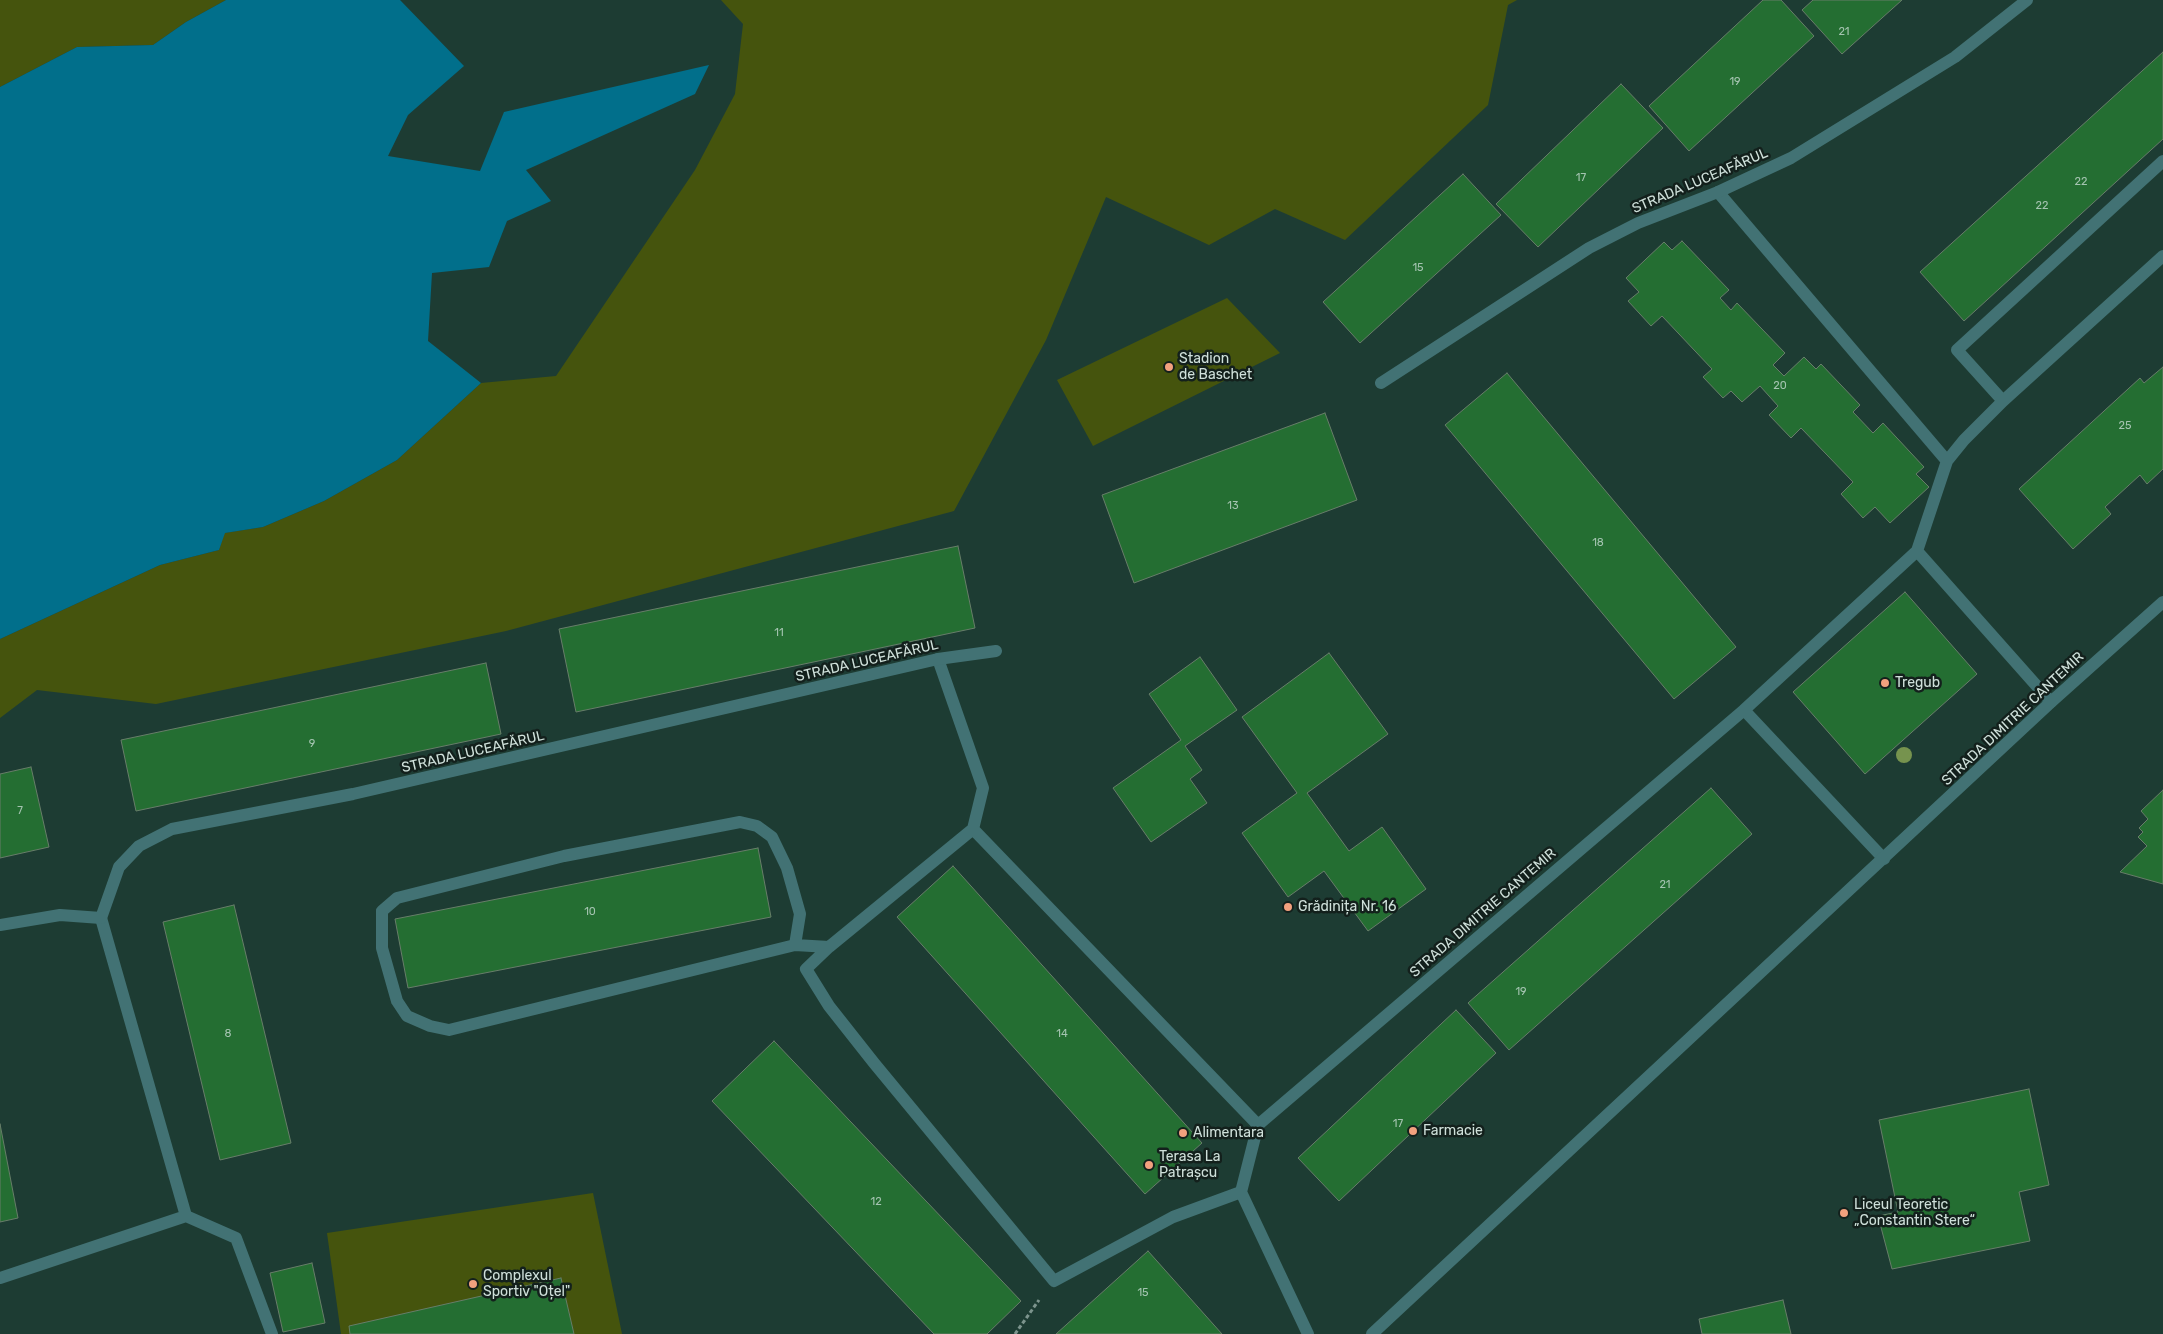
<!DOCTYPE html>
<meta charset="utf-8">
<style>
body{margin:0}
canvas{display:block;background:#1d3c33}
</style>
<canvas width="2163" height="1334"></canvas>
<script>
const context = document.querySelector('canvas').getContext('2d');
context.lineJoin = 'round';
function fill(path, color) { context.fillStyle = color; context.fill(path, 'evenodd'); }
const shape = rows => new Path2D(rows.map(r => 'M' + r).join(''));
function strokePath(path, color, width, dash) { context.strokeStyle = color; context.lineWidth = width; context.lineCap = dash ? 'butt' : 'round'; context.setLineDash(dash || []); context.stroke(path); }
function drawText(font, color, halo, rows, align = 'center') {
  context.font = font + ' Rubik,sans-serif'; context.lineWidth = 5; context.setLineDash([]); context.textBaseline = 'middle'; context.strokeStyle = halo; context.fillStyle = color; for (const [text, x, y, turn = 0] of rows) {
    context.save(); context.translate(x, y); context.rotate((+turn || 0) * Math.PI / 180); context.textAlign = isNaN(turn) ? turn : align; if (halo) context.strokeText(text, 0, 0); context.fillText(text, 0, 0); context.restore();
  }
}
fill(shape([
 [0,0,226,0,186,22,153,45,77,47,0,87],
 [721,0,1517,0,1508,5,1488,105,1345,240,1275,209,1209,245,1106,197,1046,340,954,511,506,631,156,704,37,690,0,718,0,639,160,565,219,550,224,533,263,527,324,501,397,460,481,383,556,376,695,170,735,94,743,24],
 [1227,298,1280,353,1093,446,1057,380],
 [593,1193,622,1334,341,1334,327,1233]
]), '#45540d');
fill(shape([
 [226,0,400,0,464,66,408,115,388,156,480,171,504,112,709,65,695,94,526,170,551,201,507,221,489,267,432,273,428,341,481,383,397,460,324,501,263,527,225,533,219,550,160,565,0,639,0,87,77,47,153,45,186,22]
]), '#016f8b');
const building = shape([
 [1763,0,1781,0,1814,36,1689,151,1649,106,1763,0],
 [1813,0,1902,0,1842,54,1802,10,1813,0],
 [2163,52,2163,139,1964,321,1920,272,2163,52],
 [1621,84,1663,128,1538,247,1496,204,1621,84],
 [1463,174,1501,215,1360,343,1323,302,1463,174],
 [1682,241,1729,290,1720,298,1731,310,1737,303,1785,353,1773,365,1784,376,1804,357,1816,369,1821,364,1860,405,1853,412,1873,433,1883,423,1924,467,1916,474,1929,487,1890,523,1875,507,1863,518,1841,494,1853,482,1801,428,1791,438,1769,415,1778,406,1760,386,1742,402,1731,391,1723,398,1703,377,1712,369,1662,316,1651,326,1628,301,1639,292,1626,278,1664,242,1672,250,1682,241],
 [2163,367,2163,469,2147,484,2140,475,2105,507,2111,514,2073,549,2019,489,2140,378,2144,383,2163,367],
 [1507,373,1736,647,1674,699,1445,425,1507,373],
 [1325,413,1357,500,1134,583,1102,495,1325,413],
 [958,546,975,628,576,712,559,629,958,546],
 [1905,592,1977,674,1865,774,1793,692,1905,592],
 [1329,653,1388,734,1307,793,1349,851,1382,827,1426,889,1368,931,1324,871,1288,897,1242,833,1297,793,1242,717,1329,653],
 [1200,657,1237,710,1185,746,1202,770,1190,779,1207,803,1151,842,1113,788,1181,740,1149,694,1200,657],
 [486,663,501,734,136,811,121,740,486,663],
 [31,767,49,847,0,858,0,774,31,767],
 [1711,788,1752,834,1509,1050,1468,1003,1711,788],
 [2163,790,2163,884,2120,872,2147,846,2138,837,2143,832,2139,828,2148,819,2141,811,2163,790],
 [758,848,771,917,408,988,395,919,758,848],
 [953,866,1202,1143,1145,1194,897,917,953,866],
 [234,905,291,1143,220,1160,163,922,234,905],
 [1456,1010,1496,1053,1339,1201,1298,1158,1456,1010],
 [774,1041,1021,1301,987,1334,934,1334,712,1101,774,1041],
 [2029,1089,2049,1185,2019,1192,2030,1241,1892,1269,1878,1216,1898,1212,1879,1120,2029,1089],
 [0,1124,18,1218,0,1222,0,1124],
 [1148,1251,1222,1334,1056,1334,1148,1251],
 [312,1263,325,1323,283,1332,270,1273,312,1263],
 [561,1278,574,1334,350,1334,349,1326,561,1278],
 [1783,1300,1791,1334,1702,1334,1699,1319,1783,1300]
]);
fill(building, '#246e32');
strokePath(building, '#677d69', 1);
strokePath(shape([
 [1015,1334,1039,1300]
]), '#7c948d', 3, [4, 2.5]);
strokePath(shape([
 [1718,192,1947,461],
 [2003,401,1957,350,2163,161],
 [1917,551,1947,461,1964,440,2003,401,2163,256],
 [938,659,983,788,973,829,1258,1125],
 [1744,710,1917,551,2051,702],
 [973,829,829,947,806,969,829,1006,874,1063,1054,1281,1173,1217,1241,1192],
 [101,918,186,1216],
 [795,945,800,914,787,868,772,837,757,826,740,822,564,856,397,898,382,911,382,948,397,1001,407,1016,430,1026,449,1030,795,945,829,947],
 [0,1278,186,1216,236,1238,272,1334],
 [1308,1334,1241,1192,1258,1125,1744,710,1884,859]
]), '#427274', 12);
strokePath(shape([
 [1381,383,1589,248,1638,223,1718,192,1791,158,1955,57,2027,0],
 [0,925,60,915,101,918,119,867,139,846,172,829,353,794,938,659,996,651]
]), '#427274', 12);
strokePath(shape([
 [1372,1334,2051,702,2163,602]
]), '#427274', 12);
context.fillStyle = '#76934e';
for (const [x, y] of [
 [1904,755]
]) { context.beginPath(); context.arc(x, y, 8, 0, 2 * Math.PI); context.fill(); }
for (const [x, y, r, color] of [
 [1169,367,5,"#f2a17e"],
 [1885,683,5,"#f2a17e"],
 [1288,907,5,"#f2a17e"],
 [1413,1131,5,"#f2a17e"],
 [1183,1133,5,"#f2a17e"],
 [1149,1165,5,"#f2a17e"],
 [1844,1213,5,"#f2a17e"],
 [473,1284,5,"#f2a17e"]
]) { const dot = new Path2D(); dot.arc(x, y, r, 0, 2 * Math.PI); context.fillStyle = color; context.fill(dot); strokePath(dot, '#13201c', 2); }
drawText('11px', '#a4c4b0', null, [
 ["21",1844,32],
 ["19",1735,82],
 ["17",1581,178],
 ["22",2081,182],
 ["22",2042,206],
 ["15",1418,268],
 ["20",1780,386],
 ["25",2125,426],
 ["13",1233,506],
 ["18",1598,543],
 ["11",779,633],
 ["9",312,744],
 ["7",20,811],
 ["21",1665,885],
 ["10",590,912],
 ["19",1521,992],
 ["8",228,1034],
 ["14",1062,1034],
 ["17",1398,1124],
 ["12",876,1202],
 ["15",1143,1293]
]);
drawText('14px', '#cfe0da', '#13201c', [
 ["STRADA LUCEAFĂRUL",1700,181,-23],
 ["STRADA LUCEAFĂRUL",867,661,-13],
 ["STRADA DIMITRIE CANTEMIR",2013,719,-43],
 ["STRADA LUCEAFĂRUL",473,752,-13],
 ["STRADA DIMITRIE CANTEMIR",1483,913,-41]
]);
drawText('14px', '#cfe0da', '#13201c', [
 ["Stadion",1179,359],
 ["de Baschet",1179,375],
 ["Tregub",1895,683],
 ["Grădinița Nr. 16",1298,907],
 ["Farmacie",1423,1131],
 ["Alimentara",1193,1133],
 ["Terasa La",1159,1157],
 ["Patrașcu",1159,1173],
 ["Liceul Teoretic",1854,1205],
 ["„Constantin Stere“",1854,1221],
 ["Complexul",483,1276],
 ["Sportiv \"Oțel\"",483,1292]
], 'left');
</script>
